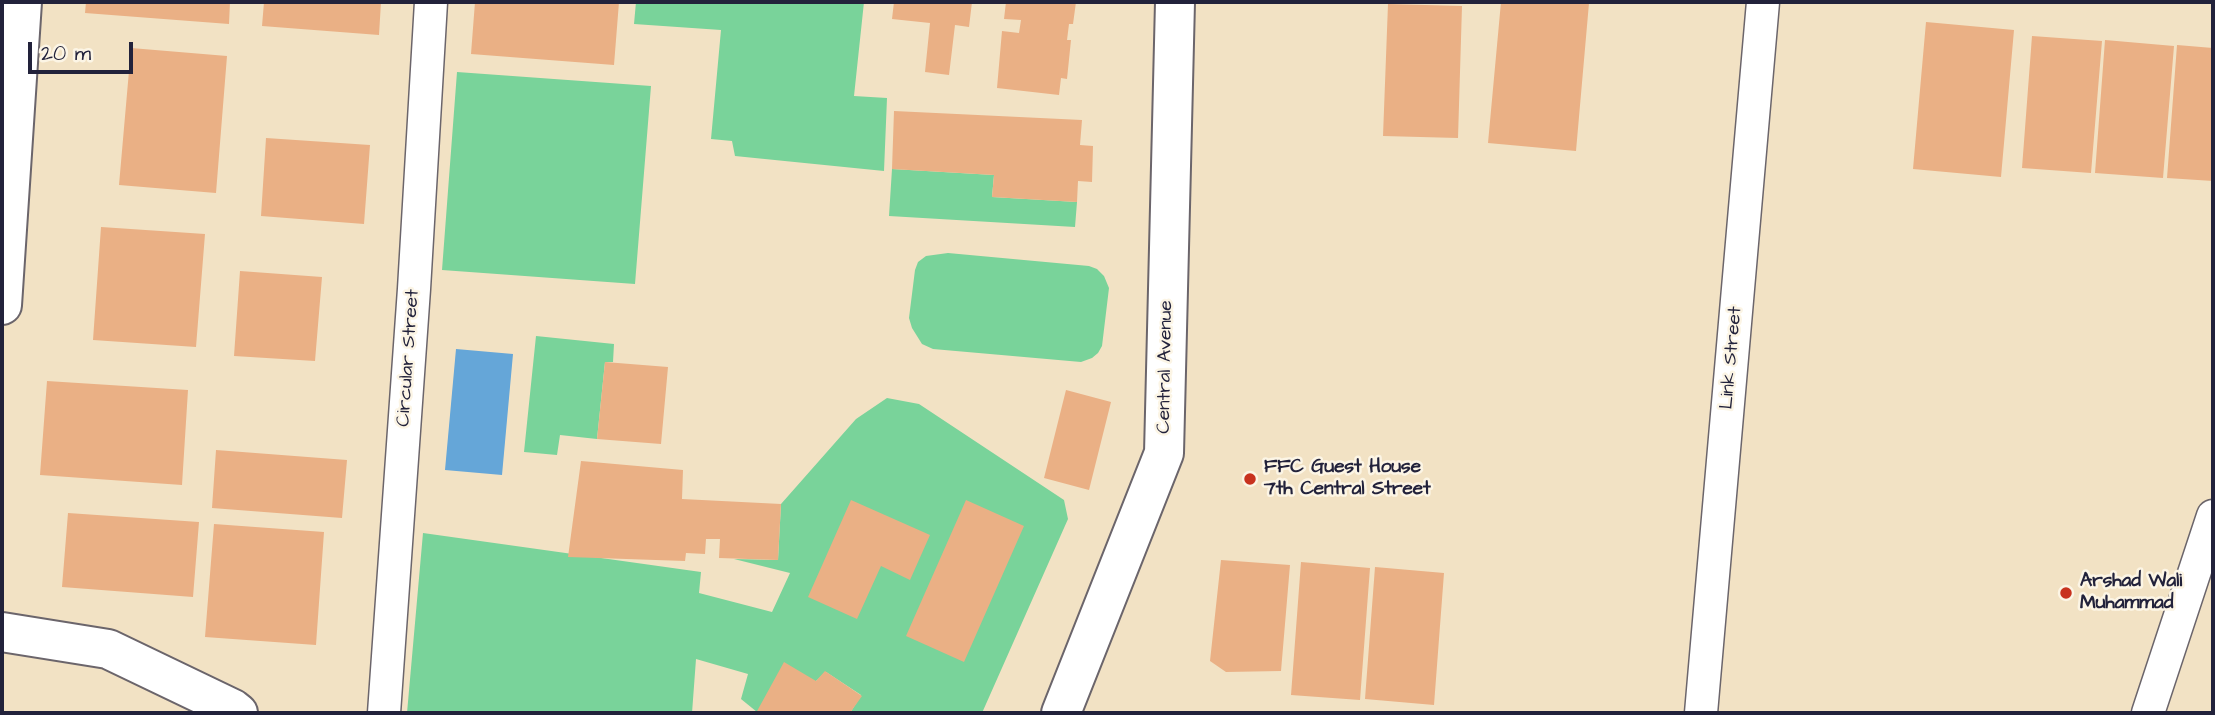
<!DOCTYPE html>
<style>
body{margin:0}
#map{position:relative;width:2215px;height:715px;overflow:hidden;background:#f2e2c4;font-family:"Architects Daughter",sans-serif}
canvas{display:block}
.frame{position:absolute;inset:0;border:4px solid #22223b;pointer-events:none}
.scale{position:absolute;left:28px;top:42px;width:105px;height:32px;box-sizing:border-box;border:4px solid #22223b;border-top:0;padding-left:9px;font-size:21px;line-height:24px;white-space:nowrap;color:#22223b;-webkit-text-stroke:5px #fcf5e5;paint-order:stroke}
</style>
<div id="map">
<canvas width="2215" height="715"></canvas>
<div class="frame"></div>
<div class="scale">20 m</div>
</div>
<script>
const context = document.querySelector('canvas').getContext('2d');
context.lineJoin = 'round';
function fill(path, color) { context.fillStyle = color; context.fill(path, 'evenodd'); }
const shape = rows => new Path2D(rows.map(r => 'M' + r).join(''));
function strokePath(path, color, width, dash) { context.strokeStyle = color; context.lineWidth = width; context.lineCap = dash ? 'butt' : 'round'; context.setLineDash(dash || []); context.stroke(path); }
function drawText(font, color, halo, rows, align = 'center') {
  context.font = font + ' "Architects Daughter",sans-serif'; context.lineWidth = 5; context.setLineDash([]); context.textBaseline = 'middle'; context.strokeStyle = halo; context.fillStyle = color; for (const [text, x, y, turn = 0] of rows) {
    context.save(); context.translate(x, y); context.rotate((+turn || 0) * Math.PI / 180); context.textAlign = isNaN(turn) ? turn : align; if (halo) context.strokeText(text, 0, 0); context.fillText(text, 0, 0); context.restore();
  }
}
fill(shape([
 [636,2,864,2,854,96,887,98,884,171,735,156,732,141,711,139,721,30,634,24],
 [457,72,651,86,635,284,442,270],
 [892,169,994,175,992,197,1077,202,1075,227,889,216],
 [948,253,1089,266,1097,269,1104,276,1109,288,1102,346,1098,353,1092,358,1081,362,933,349,922,344,912,328,909,318,915,270,918,262,926,256],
 [536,336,614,344,613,362,605,362,597,439,560,435,557,455,524,452],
 [887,398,919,404,1064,500,1068,519,982,713,850,713,861,695,826,672,816,681,757,712,741,699,748,674,696,659,692,713,407,713,423,533,701,572,699,593,772,612,790,573,734,559,778,560,781,504,856,419]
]), '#79d39a');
fill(shape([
 [456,349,513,354,502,475,445,470]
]), '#65a6d8');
fill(shape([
 [86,2,230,2,229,24,85,13],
 [264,2,381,2,379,35,262,26],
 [475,2,619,2,614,65,471,54],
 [894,2,972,2,969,27,955,25,949,75,925,72,930,23,892,19],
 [1006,2,1076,2,1073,24,1069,24,1067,40,1071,40,1067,79,1061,78,1059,95,997,88,1002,31,1019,33,1021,20,1004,19],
 [1501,2,1589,3,1576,151,1488,143],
 [1388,4,1462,6,1458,138,1383,136],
 [1926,22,2014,30,2001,177,1913,169],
 [2032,36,2102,41,2091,173,2022,168],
 [2105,40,2174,46,2163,178,2095,173],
 [2177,45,2213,48,2213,181,2167,178],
 [131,48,227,56,216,193,119,185],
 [894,111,1082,120,1080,145,1093,146,1092,182,1078,181,1077,202,992,197,994,175,892,169],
 [266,138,370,145,364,224,261,216],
 [101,227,205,234,196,347,93,340],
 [240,271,322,277,315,361,234,356],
 [605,362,668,367,661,444,597,439],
 [47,381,188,390,182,485,40,475],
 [1066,390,1111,402,1089,490,1044,478],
 [216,450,347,460,342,518,212,508],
 [581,461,683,470,682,499,781,504,778,560,719,558,720,539,706,539,705,554,686,553,685,561,568,557],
 [851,500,930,535,910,580,881,566,857,619,808,597],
 [966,500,1024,526,964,662,906,636],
 [68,513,199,522,193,597,62,587],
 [214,524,324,532,316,645,205,637],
 [1221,560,1290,565,1281,671,1226,672,1210,661],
 [1301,562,1370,568,1360,700,1291,695],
 [1375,567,1444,573,1434,705,1365,699],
 [784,662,816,681,825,671,862,696,850,713,756,713]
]), '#eab085');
const minor = shape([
 [384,713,414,289,431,2],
 [1701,713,1763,2],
 [2148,713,2213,516]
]);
const tertiary = shape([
 [2,305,22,2],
 [2,632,108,649,233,709,238,713],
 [1061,713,1164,453,1175,2]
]);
strokePath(minor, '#6b656b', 35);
strokePath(tertiary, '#6b656b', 42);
strokePath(minor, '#fff', 32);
strokePath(tertiary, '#fff', 38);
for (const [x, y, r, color] of [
 [1250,479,7,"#c8321e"],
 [2066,593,7,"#c8321e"]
]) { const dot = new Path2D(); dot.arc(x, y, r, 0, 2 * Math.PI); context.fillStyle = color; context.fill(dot); strokePath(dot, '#fcf5e5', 2.5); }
drawText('19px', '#22223b', '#fcf5e5', [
 ["Circular Street",409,358,-86],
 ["Link Street",1732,358,-85],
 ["Central Avenue",1166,367,-89]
]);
drawText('bold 19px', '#22223b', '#fcf5e5', [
 ["FFC Guest House",1264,468],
 ["7th Central Street",1264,490],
 ["Arshad Wali",2080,582],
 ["Muhammad",2080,604]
], 'left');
</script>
